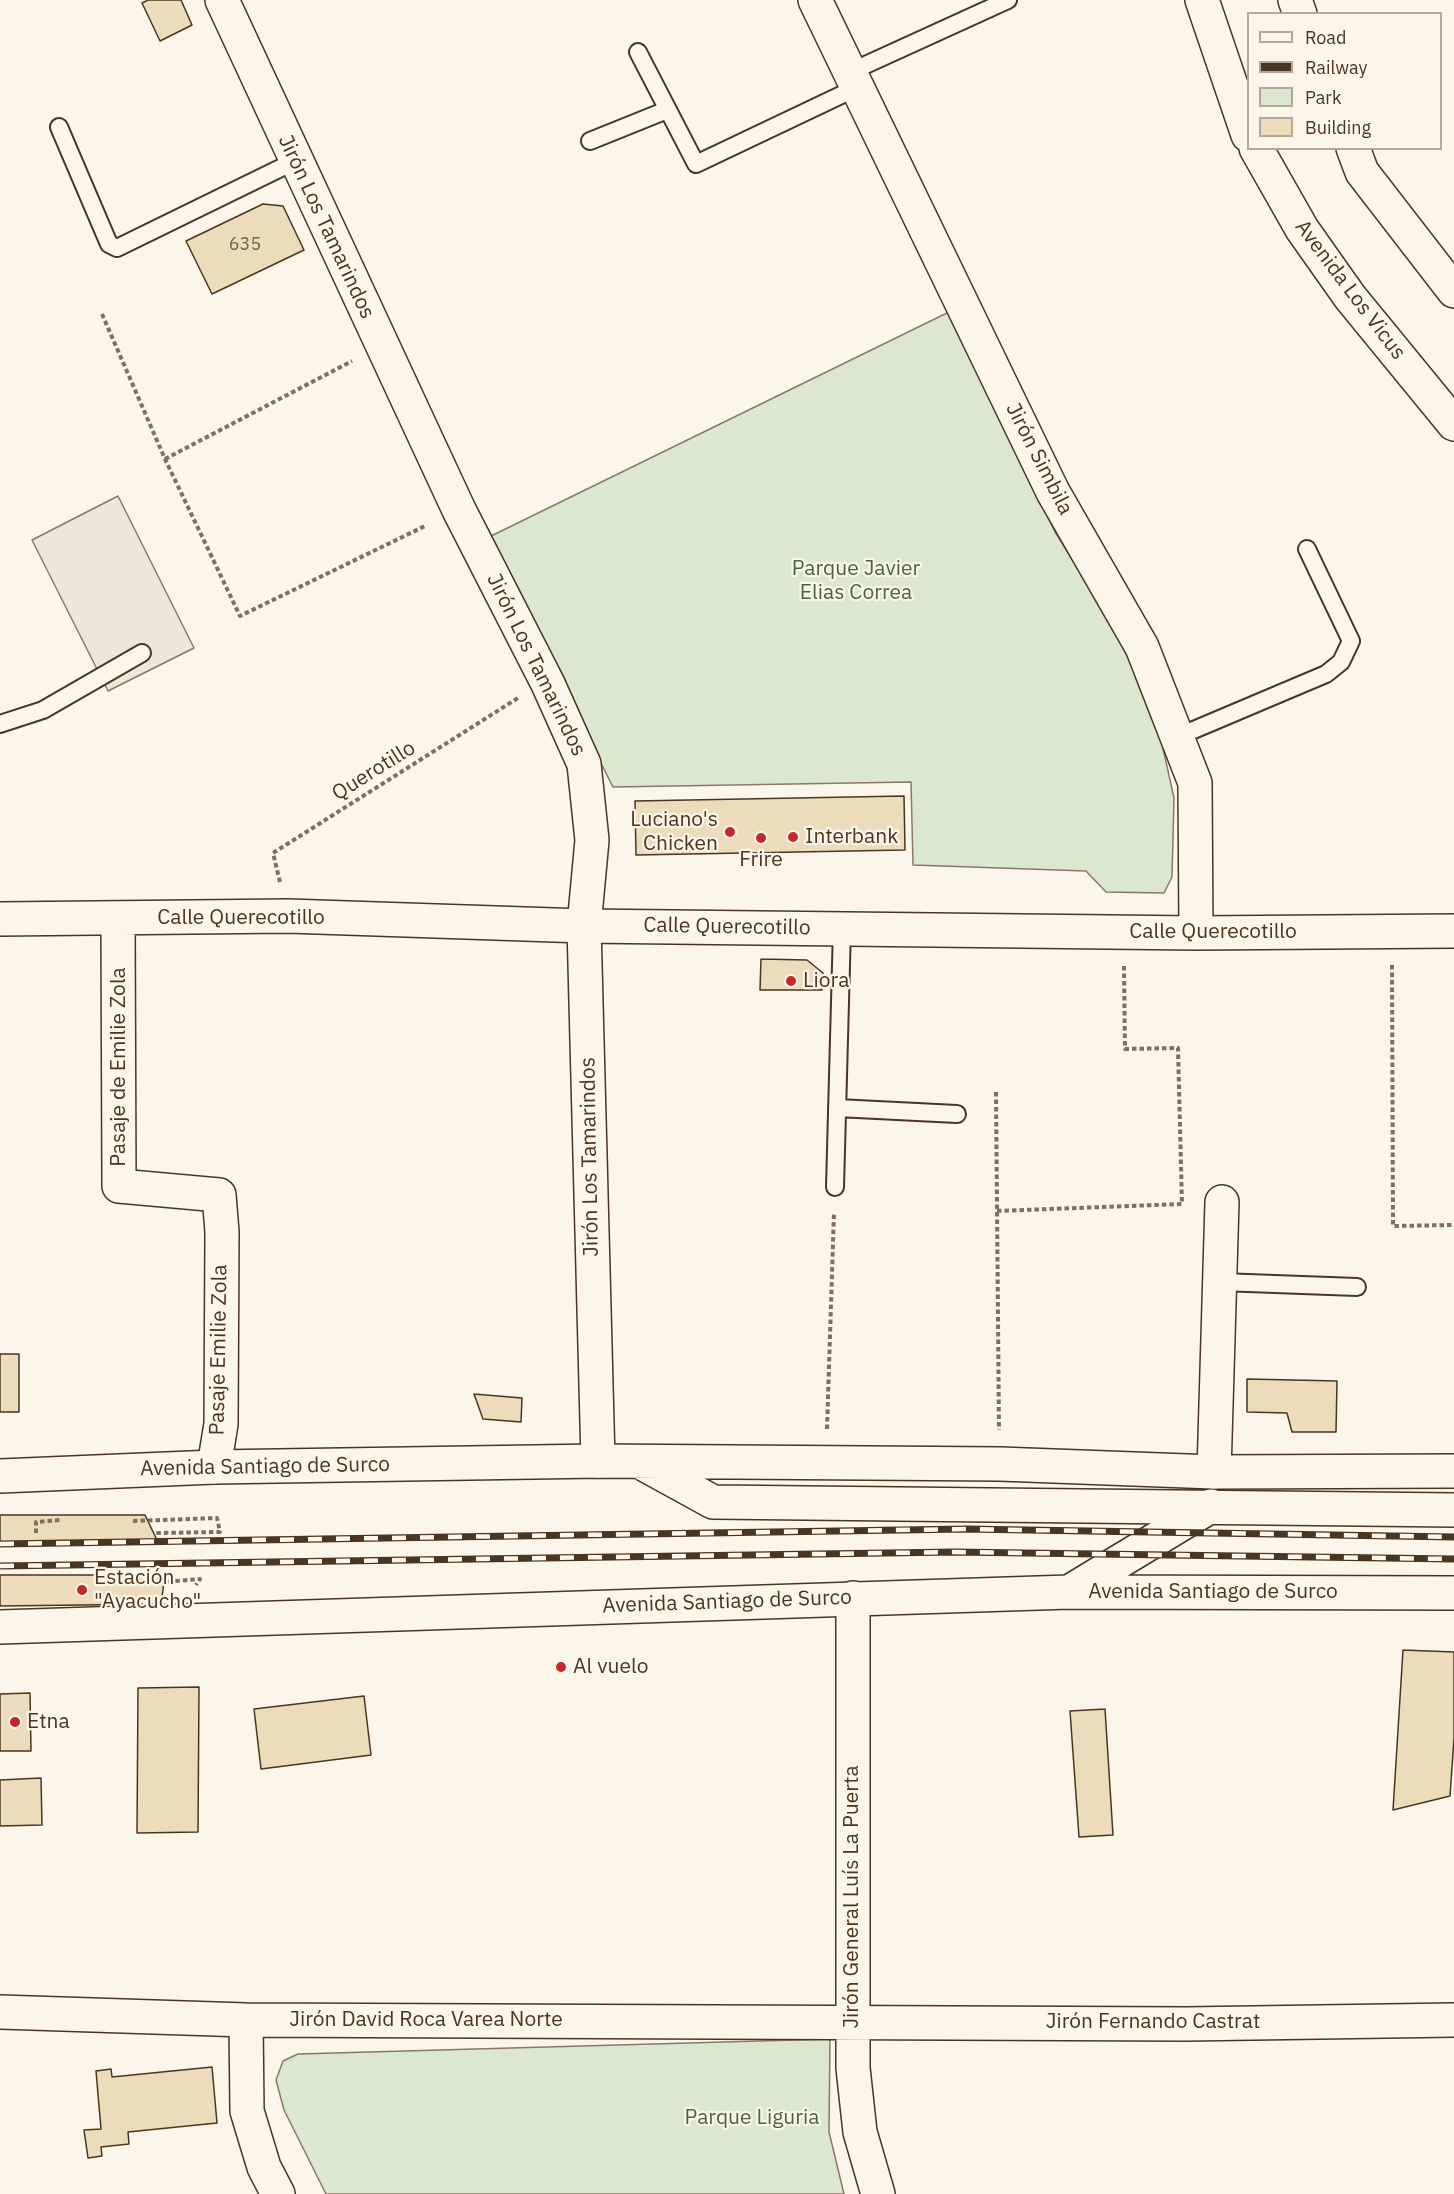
<!DOCTYPE html>
<meta charset="utf-8">
<style>
body{margin:0}
#map{position:relative;width:1454px;height:2194px;overflow:hidden;background:#fbf6e9;font-family:"IBM Plex Sans",sans-serif}
canvas{display:block}
.legend{position:absolute;left:1247px;top:12px;width:195px;height:138px;box-sizing:border-box;background:#fbf6e9;border:2px solid #b4a999;margin:0;padding:8px 10px;list-style:none;font-size:18px;color:#4a3520}
.legend li{display:flex;align-items:center;gap:12px;height:30px}
.legend b{width:30px;border:2px solid #b4a999}
</style>
<div id="map">
<canvas width="1454" height="2194"></canvas>
<ul class="legend">
<li><b style="height:8px;background:#fbf6e9"></b>Road</li>
<li><b style="height:8px;background:#4a3520"></b>Railway</li>
<li><b style="height:16px;background:#dce7d0"></b>Park</li>
<li><b style="height:16px;background:#ecdcbc"></b>Building</li>
</ul>
</div>
<script>
const context = document.querySelector('canvas').getContext('2d');
context.lineJoin = 'round';
function fill(path, color) { context.fillStyle = color; context.fill(path, 'evenodd'); }
const shape = rows => new Path2D(rows.map(r => 'M' + r).join(''));
function strokePath(path, color, width, dash) { context.strokeStyle = color; context.lineWidth = width; context.lineCap = dash ? 'butt' : 'round'; context.setLineDash(dash || []); context.stroke(path); }
function drawText(font, color, halo, rows, align = 'center') {
  context.font = font + ' "IBM Plex Sans",sans-serif'; context.lineWidth = 4.5; context.setLineDash([]); context.textBaseline = 'middle'; context.strokeStyle = halo; context.fillStyle = color; for (const [text, x, y, turn = 0] of rows) {
    context.save(); context.translate(x, y); context.rotate((+turn || 0) * Math.PI / 180); context.textAlign = isNaN(turn) ? turn : align; if (halo) context.strokeText(text, 0, 0); context.fillText(text, 0, 0); context.restore();
  }
}
const green = shape([
 [951,311,1055,532,1118,632,1160,735,1174,798,1172,877,1164,893,1106,892,1086,871,913,865,911,782,613,787,487,538,951,311],
 [830,2039,829,2132,844,2194,326,2194,284,2110,276,2080,283,2061,298,2054,830,2039]
]);
fill(green, '#dce7d0');
strokePath(green, '#887966', 1.5);
const parking = shape([
 [118,496,194,648,108,691,32,540,118,496]
]);
fill(parking, '#ede7d9');
strokePath(parking, '#887966', 1.5);
const building = shape([
 [148,0,181,0,192,25,160,41,142,3,148,0],
 [263,204,283,206,304,250,212,294,186,241,263,204],
 [904,796,905,850,636,855,635,801,904,796],
 [761,959,807,960,823,973,822,990,760,990,761,959],
 [0,1354,19,1354,19,1412,0,1412,0,1354],
 [1247,1379,1337,1381,1336,1432,1292,1432,1287,1413,1247,1412,1247,1379],
 [474,1394,522,1398,521,1422,483,1419,474,1394],
 [0,1515,145,1515,157,1540,0,1542,0,1515],
 [0,1575,165,1575,161,1604,0,1606,0,1575],
 [1403,1650,1454,1652,1454,1738,1450,1796,1393,1810,1403,1650],
 [199,1687,198,1832,137,1833,138,1688,199,1687],
 [30,1693,31,1751,0,1751,0,1694,30,1693],
 [364,1696,371,1755,261,1769,254,1709,364,1696],
 [1105,1709,1113,1835,1079,1837,1070,1711,1105,1709],
 [41,1778,42,1825,0,1826,0,1780,41,1778],
 [212,2067,217,2123,128,2132,129,2144,101,2147,102,2156,88,2158,84,2130,101,2129,96,2071,111,2069,112,2077,212,2067]
]);
fill(building, '#ecdcbc');
strokePath(building, '#4a3520', 1.5);
const lane = shape([
 [638,52,696,164,858,87],
 [850,72,1008,0],
 [59,127,109,244,117,248,295,161],
 [590,141,667,110],
 [0,724,43,710,142,653],
 [1177,737,1326,674,1341,662,1351,641,1307,549],
 [837,1108,957,1114],
 [835,1187,842,928],
 [1220,1282,1357,1287]
]);
const street = shape([
 [222,0,459,510,548,684,584,764,592,840,584,926,598,1461],
 [815,0,1053,492,1142,647,1195,783,1196,933],
 [0,919,288,916,584,926,1196,933,1454,931],
 [118,919,119,1186,219,1195,222,1232,221,1424,214,1467],
 [1214,1472,1222,1202],
 [853,1598,853,2068,860,2132,878,2194],
 [0,2012,246,2020,1186,2024,1454,2020],
 [246,2020,247,2111,264,2167,278,2194]
]);
const secondary = shape([
 [1202,0,1248,135],
 [1295,0,1300,14],
 [1256,148,1302,229,1350,297,1454,424],
 [1353,148,1362,172,1454,291]
]);
const primary = shape([
 [642,1463,713,1502,1454,1510],
 [0,1476,214,1467,598,1461,1000,1464,1214,1472,1454,1471],
 [1069,1592,1211,1506],
 [0,1627,1069,1592,1454,1593]
]);
strokePath(lane, '#4a3520', 20);
strokePath(street, '#4a3520', 36);
strokePath(secondary, '#4a3520', 36);
strokePath(primary, '#4a3520', 36);
strokePath(shape([
 [102,314,165,459,240,616,427,525],
 [165,459,352,361],
 [280,882,273,853,518,698],
 [1392,965,1393,1226,1454,1225],
 [1124,966,1125,1049,1178,1048,1182,1204],
 [996,1092,999,1430],
 [997,1211,1182,1204],
 [827,1429,834,1212],
 [133,1521,217,1518,220,1532,156,1533],
 [36,1533,36,1522,60,1520],
 [138,1584,200,1579,196,1585]
]), '#7f6f5c', 4, [4.5, 3]);
strokePath(lane, '#fbf6e9', 16);
strokePath(street, '#fbf6e9', 33);
strokePath(secondary, '#fbf6e9', 33);
strokePath(primary, '#fbf6e9', 33);
const rail = shape([
 [0,1544,966,1529,1454,1537],
 [0,1566,954,1552,1454,1559]
]);
strokePath(rail, '#4a3520', 7);
strokePath(rail, '#fbf6e9', 4.5, [14]);
for (const [x, y, r, color] of [
 [730,832,6,"#c62828"],
 [793,837,6,"#c62828"],
 [761,838,6,"#c62828"],
 [791,981,6,"#c62828"],
 [82,1590,6,"#c62828"],
 [561,1667,6,"#c62828"],
 [15,1722,6,"#c62828"]
]) { const dot = new Path2D(); dot.arc(x, y, r, 0, 2 * Math.PI); context.fillStyle = color; context.fill(dot); strokePath(dot, '#fbf6e9', 2); }
drawText('18px', '#725f47', null, [
 ["635",245,245]
]);
drawText('21px', '#4a3520', '#fbf6e9', [
 ["Jirón Los Tamarindos",326,227,65],
 ["Avenida Los Vicus",1350,290,53],
 ["Jirón Simbila",1039,459,63],
 ["Jirón Los Tamarindos",536,665,64],
 ["Querotillo",374,771,-32],
 ["Calle Querecotillo",241,918],
 ["Calle Querecotillo",727,927,1],
 ["Calle Querecotillo",1213,932],
 ["Pasaje de Emilie Zola",119,1067,-90],
 ["Jirón Los Tamarindos",590,1157,-91],
 ["Pasaje Emilie Zola",219,1350,-89],
 ["Avenida Santiago de Surco",265,1467,-1],
 ["Avenida Santiago de Surco",1213,1592],
 ["Avenida Santiago de Surco",727,1602,-2],
 ["Jirón General Luís La Puerta",852,1897,-90],
 ["Jirón David Roca Varea Norte",426,2020],
 ["Jirón Fernando Castrat",1153,2022]
]);
drawText('21px', '#436837', '#fbf6e9', [
 ["Parque Javier",856,569],
 ["Elias Correa",856,593],
 ["Parque Liguria",752,2118]
]);
drawText('21px', '#4a3520', '#fbf6e9', [
 ["Luciano's",718,820,"right"],
 ["Chicken",718,844,"right"],
 ["Interbank",805,837],
 ["Frire",761,860,"center"],
 ["Liora",803,981],
 ["Estación",94,1578],
 ["\"Ayacucho\"",94,1602],
 ["Al vuelo",573,1667],
 ["Etna",27,1722]
], 'left');
</script>
